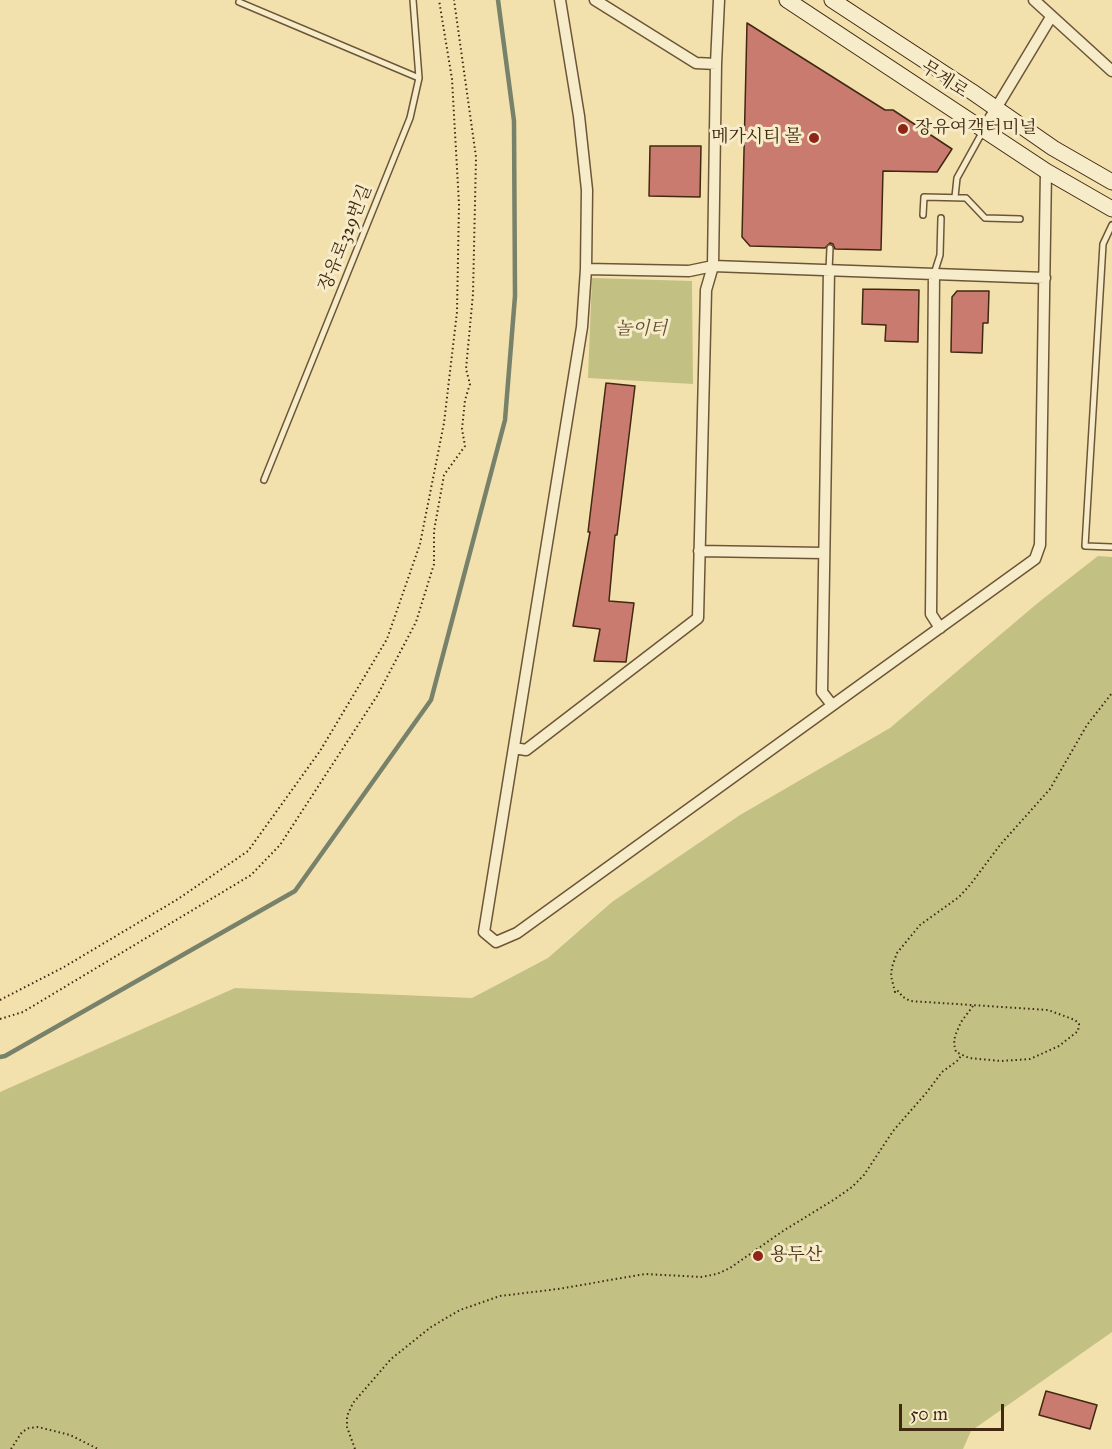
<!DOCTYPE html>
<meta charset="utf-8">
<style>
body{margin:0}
#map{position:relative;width:1112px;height:1449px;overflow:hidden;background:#f2e1ad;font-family:"IM FELL Great Primer",serif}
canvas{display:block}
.scale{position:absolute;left:899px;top:1404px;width:105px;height:27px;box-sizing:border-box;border:3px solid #412811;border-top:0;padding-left:8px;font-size:18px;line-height:21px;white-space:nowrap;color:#412811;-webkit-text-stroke:4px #f7ecca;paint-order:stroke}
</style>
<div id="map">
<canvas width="1112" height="1449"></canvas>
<div class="scale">50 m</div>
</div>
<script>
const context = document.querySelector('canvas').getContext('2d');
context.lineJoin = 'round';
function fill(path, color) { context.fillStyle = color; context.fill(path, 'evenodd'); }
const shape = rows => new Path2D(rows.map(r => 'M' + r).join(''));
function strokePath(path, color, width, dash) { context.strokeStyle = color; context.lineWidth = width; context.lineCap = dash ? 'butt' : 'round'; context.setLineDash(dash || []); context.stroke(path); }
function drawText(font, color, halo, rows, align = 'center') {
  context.font = font + ' "IM FELL Great Primer","Noto Serif KR",serif'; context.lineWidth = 6; context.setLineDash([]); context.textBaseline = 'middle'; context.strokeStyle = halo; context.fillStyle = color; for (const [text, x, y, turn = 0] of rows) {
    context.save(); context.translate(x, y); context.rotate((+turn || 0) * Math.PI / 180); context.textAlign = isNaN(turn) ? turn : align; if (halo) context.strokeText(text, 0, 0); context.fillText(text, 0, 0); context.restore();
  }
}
fill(shape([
 [592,278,692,281,693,384,588,378],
 [1098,556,1112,557,1112,1332,971,1431,963,1449,0,1449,0,1092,235,988,472,998,548,958,612,902,740,815,890,728,1039,602]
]), '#c3c084');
strokePath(shape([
 [0,1057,5,1056,295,891,431,700,505,420,515,296,514,121,498,0]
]), '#78826a', 4.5);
const building = shape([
 [747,23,885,110,893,110,952,149,937,172,883,171,881,250,835,249,833,244,830,243,825,248,750,246,742,237,747,23],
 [650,146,701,146,700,197,649,196,650,146],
 [863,289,919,290,918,342,885,341,886,325,862,324,863,289],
 [957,291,989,291,988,323,983,323,982,353,951,352,952,297,957,291],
 [606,383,635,386,617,535,615,535,609,601,634,603,626,662,594,661,600,629,573,626,590,532,588,532,606,383],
 [1046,1391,1097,1405,1090,1429,1039,1415,1046,1391]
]);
fill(building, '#c97b6f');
strokePath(building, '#412811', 1.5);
const service = shape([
 [239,2,419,78],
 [955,197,957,178,983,131],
 [923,215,924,197,966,198,985,218,1020,219],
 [1112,225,1103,244,1085,546,1112,547],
 [829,270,830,248],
 [934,274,940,255,941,218],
 [264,480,410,118,419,78,413,0]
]);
const minor = shape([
 [560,0,579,116,587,190,586,269,582,327,484,932,496,942,517,933,1035,559,1040,545,1046,171],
 [595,0,696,63,716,64],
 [1034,0,1112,71],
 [983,130,1051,17],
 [586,269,689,271,713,266,1045,278],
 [829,270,822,692,832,705],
 [934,274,931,614,940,628],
 [699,551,823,553],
 [514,748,526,750,698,618,706,290,713,266,716,64,719,0]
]);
const secondary = shape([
 [787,0,1046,171,1112,209],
 [832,0,971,91,1053,148,1112,182]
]);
strokePath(service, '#6d5638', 8);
strokePath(minor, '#6d5638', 13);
strokePath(secondary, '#412811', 17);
strokePath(shape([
 [0,1000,64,967,178,899,248,851,320,751,387,639,420,544,444,423,457,312,459,204,452,79,439,0],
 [973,1006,961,1022,955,1036,954,1044,956,1052,969,1058,1001,1061,1030,1059,1059,1046,1078,1031,1079,1024,1075,1020,1048,1010,910,1001,903,997,897,990,895,992,891,976,892,967,897,953,920,925,959,897,970,885,1000,845,1050,789,1087,725,1112,693],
 [0,1019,23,1012,251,875,280,845,377,696,416,622,434,564,434,531,444,475,465,446,462,429,465,400,470,384,466,369,473,294,476,157,454,0],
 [11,1449,22,1432,29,1428,38,1427,70,1435,98,1449],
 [355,1449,347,1427,347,1416,353,1403,391,1359,431,1327,460,1310,500,1296,558,1289,645,1274,701,1277,717,1274,730,1268,783,1231,835,1199,852,1187,864,1175,893,1131,927,1092,942,1072,957,1061,961,1056]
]), '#412811', 2, [1.5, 3]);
strokePath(service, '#f7ecca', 5);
strokePath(minor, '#f7ecca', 10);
strokePath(secondary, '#f7ecca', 15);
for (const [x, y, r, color] of [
 [903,129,6,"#8f2418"],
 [814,138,6,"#8f2418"],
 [758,1256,6,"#8f2418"]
]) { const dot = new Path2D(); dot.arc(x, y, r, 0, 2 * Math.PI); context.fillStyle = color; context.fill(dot); strokePath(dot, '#f7ecca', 2); }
drawText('18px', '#412811', '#f7ecca', [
 ["무계로",944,80,33],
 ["장유로329번길",346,238,-68]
]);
drawText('18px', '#412811', '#f7ecca', [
 ["장유여객터미널",915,129],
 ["메가시티 몰",802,138,"right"],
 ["용두산",770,1256]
], 'left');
drawText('italic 18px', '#624e2e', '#f7ecca', [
 ["놀이터",641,330]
]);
</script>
